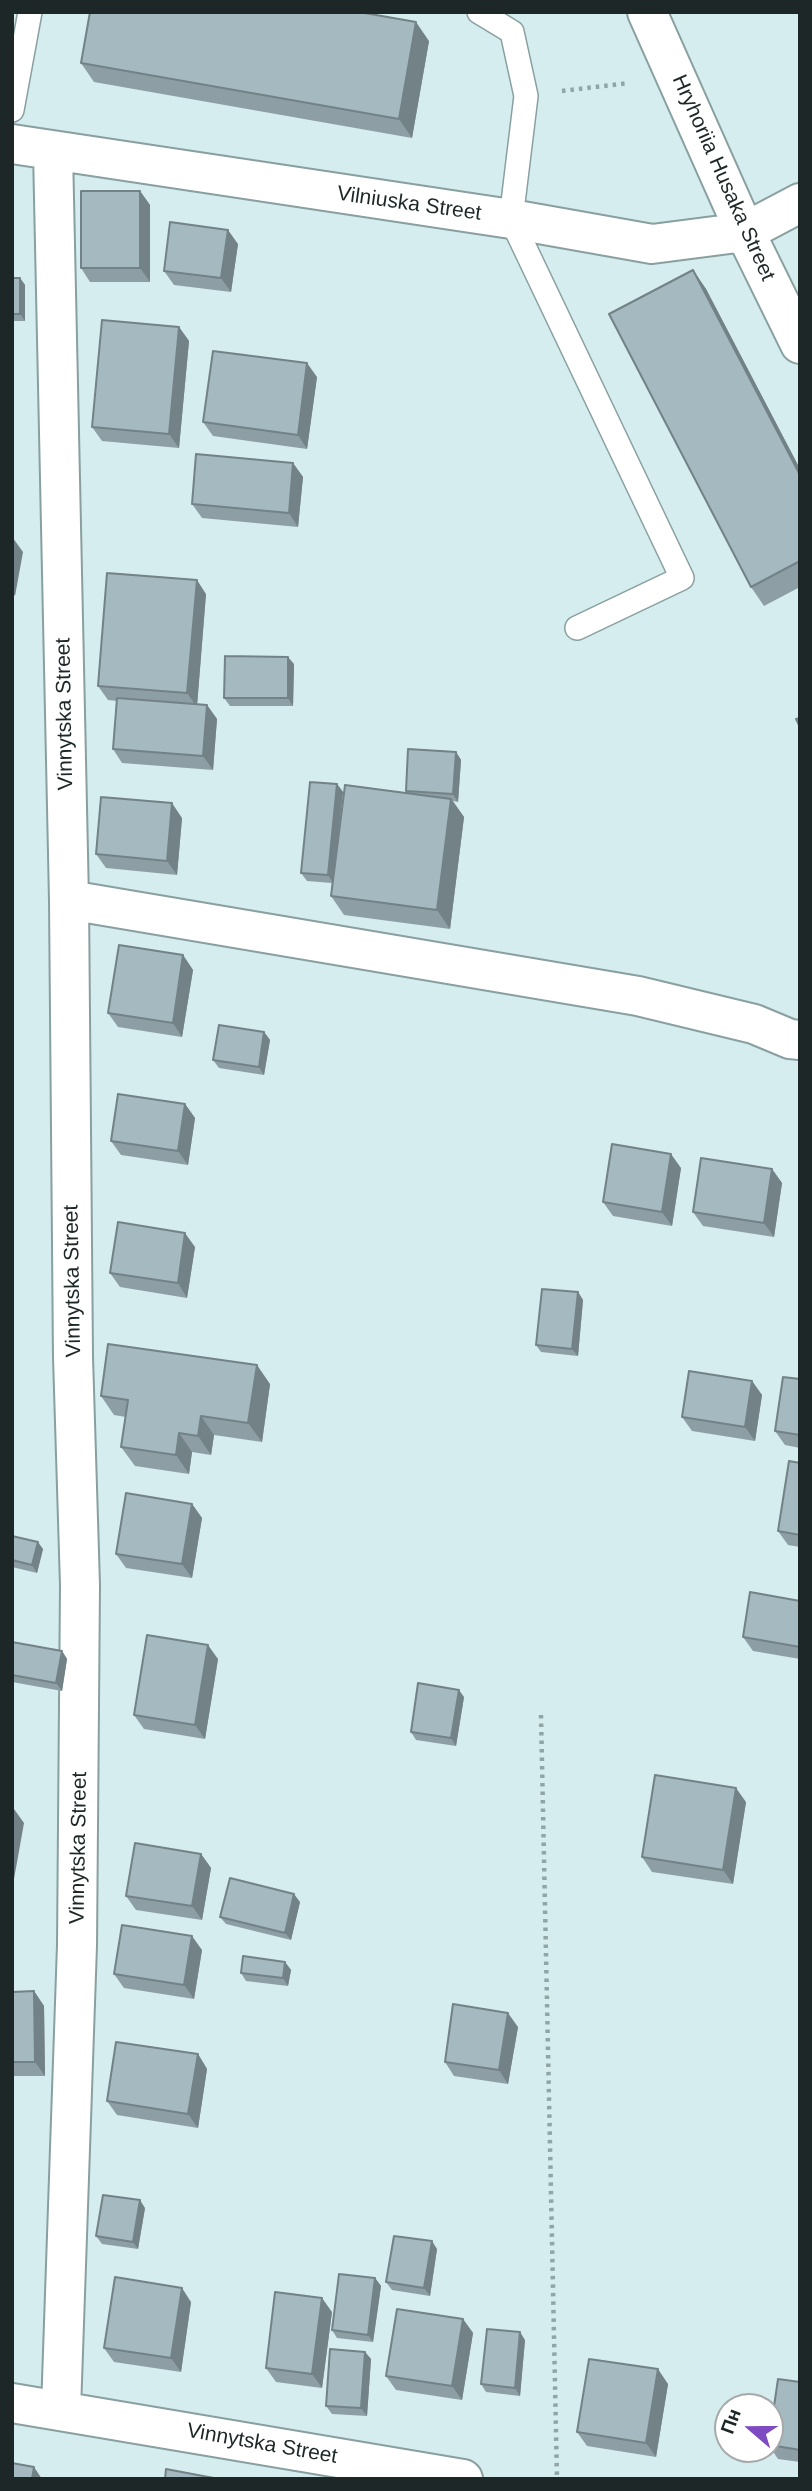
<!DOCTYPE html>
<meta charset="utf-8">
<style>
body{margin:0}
#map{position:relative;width:812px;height:2491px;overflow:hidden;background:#d5edee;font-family:Helvetica,sans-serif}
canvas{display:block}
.frame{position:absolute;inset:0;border:14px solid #1e2727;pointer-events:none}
.north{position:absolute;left:714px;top:2393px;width:70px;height:70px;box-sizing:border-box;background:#fff;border:2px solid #a5a9a9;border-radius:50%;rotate:290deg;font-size:19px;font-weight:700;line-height:28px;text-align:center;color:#1e2727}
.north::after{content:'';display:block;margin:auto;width:24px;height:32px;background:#7f4bc3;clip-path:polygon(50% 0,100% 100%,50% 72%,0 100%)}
</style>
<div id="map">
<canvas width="812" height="2491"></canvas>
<div class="frame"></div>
<div class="north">Пн</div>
</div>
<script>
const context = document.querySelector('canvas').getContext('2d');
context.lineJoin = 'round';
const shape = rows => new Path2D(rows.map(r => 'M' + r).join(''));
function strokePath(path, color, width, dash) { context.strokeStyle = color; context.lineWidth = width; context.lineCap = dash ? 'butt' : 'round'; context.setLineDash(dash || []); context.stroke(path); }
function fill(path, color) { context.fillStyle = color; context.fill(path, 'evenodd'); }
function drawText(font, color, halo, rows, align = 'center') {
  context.font = font + ' Helvetica,sans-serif'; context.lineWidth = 5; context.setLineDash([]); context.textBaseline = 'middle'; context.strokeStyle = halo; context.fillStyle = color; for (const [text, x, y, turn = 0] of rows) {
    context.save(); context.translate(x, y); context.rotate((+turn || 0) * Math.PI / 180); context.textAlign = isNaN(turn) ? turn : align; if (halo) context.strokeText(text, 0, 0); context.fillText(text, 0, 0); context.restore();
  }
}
const lane = shape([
 [479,12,512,32,526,96,511,219,682,578,577,628],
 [12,110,30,12]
]);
const street = shape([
 [647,12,745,232,800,344],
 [12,144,511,219,652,244,745,232,800,203],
 [53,151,69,900,73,1357,80,1585,77,1945,61,2410],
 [69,900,638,996,754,1024,790,1039,800,1040],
 [12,2403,463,2479]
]);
strokePath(lane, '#899fa0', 26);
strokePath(street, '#899fa0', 42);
strokePath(shape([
 [562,91,629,83],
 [541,1715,557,2479]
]), '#92a5a5', 4.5, [3.5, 5]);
strokePath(lane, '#fff', 23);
strokePath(street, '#fff', 38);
fill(shape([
 [429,41,412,138,94,82,81,63],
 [140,191,150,205,150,282,90,282,81,268],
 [238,244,231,292,174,285,164,271],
 [693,270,706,289,800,469,800,587,764,606,751,587],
 [12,278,20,278,25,285,25,321,12,321],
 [179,327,189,341,179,448,102,441,92,427],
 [317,377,307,449,213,436,203,422],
 [293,463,303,477,298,527,202,518,192,504],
 [206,594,197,704,207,705,217,719,213,770,122,763,113,749,117,701,108,700,98,686],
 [294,664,293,706,230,706,224,698],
 [456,752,461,760,458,802,453,801,464,817,450,929,344,915,331,896,332,883,307,881,301,873,337,784,343,792,335,860,407,793,406,791],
 [182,818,177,875,106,868,96,854],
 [183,955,193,970,182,1037,118,1027,108,1013],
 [264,1032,270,1040,264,1075,219,1068,213,1060],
 [185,1104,195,1118,188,1165,121,1155,111,1141],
 [681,1168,672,1226,613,1216,603,1202],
 [772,1169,782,1183,774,1237,703,1226,693,1212],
 [195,1247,187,1298,120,1287,110,1273],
 [578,1292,583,1300,578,1356,541,1352,536,1345],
 [800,1379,800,1448,785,1445,775,1431],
 [752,1381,762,1395,755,1441,692,1431,682,1417],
 [270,1384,262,1442,214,1435,211,1455,192,1452,189,1474,135,1466,121,1447,126,1417,114,1415,101,1396],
 [800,1463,800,1547,788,1545,778,1531],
 [192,1504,202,1518,192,1578,126,1568,116,1554],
 [12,1536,43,1549,37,1573,12,1567],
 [800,1601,800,1659,753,1651,743,1637],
 [12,1642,62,1651,67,1659,62,1691,12,1682],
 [218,1659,205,1739,144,1729,134,1715],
 [464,1697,456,1746,416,1740,411,1732],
 [746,1802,733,1884,652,1872,642,1857],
 [201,1854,211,1868,202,1920,136,1910,126,1896],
 [300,1902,291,1940,226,1924,220,1917],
 [202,1950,194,1999,124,1988,114,1974],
 [285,1962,291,1970,288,1986,246,1981,241,1973],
 [34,1991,44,2006,45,2076,12,2076,12,1992],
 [518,2027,508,2084,454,2076,445,2062],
 [198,2054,207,2069,198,2128,117,2115,107,2101],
 [145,2208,138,2249,102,2244,96,2236],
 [437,2249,430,2296,392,2290,386,2282],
 [375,2278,381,2286,373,2342,337,2338,332,2330],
 [191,2302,181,2372,114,2362,104,2348],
 [332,2312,322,2388,276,2382,266,2368],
 [463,2319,473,2333,462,2400,396,2390,386,2376],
 [525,2340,520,2396,486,2392,481,2384],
 [365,2352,371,2359,367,2416,332,2414,326,2406],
 [800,2382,800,2462,778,2459,770,2447,770,2434],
 [668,2384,656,2457,587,2446,577,2432]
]), '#8d9fa5');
fill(shape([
 [416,22,429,41,412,138,399,119],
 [140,191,150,205,150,282,140,268],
 [228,230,238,244,231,292,221,278],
 [693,270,706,289,800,469,800,475],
 [20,278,25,285,25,321,20,314],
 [179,327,189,341,179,448,169,434],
 [307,363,317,377,307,449,298,435],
 [293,463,303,477,298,527,289,513],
 [13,538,23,552,15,596,12,592],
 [197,580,206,594,197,707,187,693],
 [288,657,294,664,293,706,288,698],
 [207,705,217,719,213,770,203,756],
 [456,752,461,760,458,802,453,794],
 [337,784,343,792,333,883,328,875],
 [451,799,464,817,450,929,437,910],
 [172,803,182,818,177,875,167,861],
 [183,955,193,970,182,1037,173,1023],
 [264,1032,270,1040,264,1075,259,1067],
 [185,1104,195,1118,188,1165,178,1151],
 [671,1154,681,1168,672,1226,662,1212],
 [772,1169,782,1183,774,1237,764,1223],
 [185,1233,195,1247,187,1298,178,1283],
 [578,1292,583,1300,578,1356,572,1349],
 [257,1365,270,1384,262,1442,248,1423],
 [752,1381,762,1395,755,1441,745,1427],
 [201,1416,214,1435,211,1455,198,1436],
 [179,1433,192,1452,189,1474,176,1455],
 [192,1504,202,1518,192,1578,182,1564],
 [38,1542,43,1549,37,1573,32,1565],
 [208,1645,218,1659,205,1739,195,1725],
 [62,1651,67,1659,62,1691,56,1683],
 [459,1690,464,1697,456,1746,451,1738],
 [736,1788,746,1802,733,1884,723,1870],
 [14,1809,24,1823,14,1879,12,1877,12,1820],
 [201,1854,211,1868,202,1920,192,1906],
 [294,1894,300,1902,291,1940,285,1933],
 [192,1936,202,1950,194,1999,184,1985],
 [285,1962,291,1970,288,1986,283,1978],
 [34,1991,44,2006,45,2076,35,2062],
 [508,2013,518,2027,508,2084,499,2070],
 [198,2054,207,2069,198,2128,188,2114],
 [140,2200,145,2208,138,2249,133,2242],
 [432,2241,437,2249,430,2296,424,2288],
 [375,2278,381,2286,373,2342,368,2335],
 [182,2288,191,2302,181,2372,171,2358],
 [322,2298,332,2312,322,2388,312,2374],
 [463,2319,473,2333,462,2400,452,2386],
 [520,2332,525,2340,520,2396,515,2388],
 [365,2352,371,2359,367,2416,361,2408],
 [658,2369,668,2384,656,2457,646,2443],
 [34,2467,42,2479,32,2479]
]), '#738286');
const building = shape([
 [90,12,359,12,416,22,399,119,81,63,90,12],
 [81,191,140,191,140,268,81,268,81,191],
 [170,222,228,230,221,278,164,271,170,222],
 [693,270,800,475,800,561,751,587,609,314,693,270],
 [12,278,20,278,20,314,12,314,12,278],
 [102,320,179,327,169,434,92,427,102,320],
 [213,351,307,363,298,435,203,422,213,351],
 [196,454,293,463,289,513,192,504,196,454],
 [107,573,197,580,187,693,98,686,107,573],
 [225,656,288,657,288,698,224,698,225,656],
 [117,698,207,705,203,756,113,749,117,698],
 [800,718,800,727,796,719,800,718],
 [408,749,456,752,453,794,406,791,408,749],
 [310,782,337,784,328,875,301,873,310,782],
 [345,785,451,799,437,910,331,896,345,785],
 [101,797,172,803,167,861,96,854,101,797],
 [119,945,183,955,173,1023,108,1013,119,945],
 [219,1025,264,1032,259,1067,213,1060,219,1025],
 [118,1094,185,1104,178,1151,111,1141,118,1094],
 [612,1144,671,1154,662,1212,603,1202,612,1144],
 [701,1158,772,1169,764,1223,693,1212,701,1158],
 [118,1222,185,1233,178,1283,110,1273,118,1222],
 [542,1289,578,1292,572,1349,536,1345,542,1289],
 [108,1344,257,1365,248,1423,201,1416,198,1436,179,1433,176,1455,121,1447,128,1400,101,1396,108,1344],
 [689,1371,752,1381,745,1427,682,1417,689,1371],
 [783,1377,800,1379,800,1435,775,1431,783,1377],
 [789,1461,800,1463,800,1535,778,1531,789,1461],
 [126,1493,192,1504,182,1564,116,1554,126,1493],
 [12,1536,38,1542,32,1565,12,1560,12,1536],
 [750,1592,800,1601,800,1647,743,1637,750,1592],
 [147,1635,208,1645,195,1725,134,1715,147,1635],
 [12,1642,62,1651,56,1683,12,1675,12,1642],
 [418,1683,459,1690,451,1738,411,1732,418,1683],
 [655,1775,736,1788,723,1870,642,1857,655,1775],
 [135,1843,201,1854,192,1906,126,1896,135,1843],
 [230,1878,294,1894,285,1933,220,1917,230,1878],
 [122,1925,192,1936,184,1985,114,1974,122,1925],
 [243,1956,285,1962,283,1978,241,1973,243,1956],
 [34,1991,35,2062,12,2062,12,1992,34,1991],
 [453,2004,508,2013,499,2070,445,2062,453,2004],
 [116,2042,198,2054,188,2114,107,2101,116,2042],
 [103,2195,140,2200,133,2242,96,2236,103,2195],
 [394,2236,432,2241,424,2288,386,2282,394,2236],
 [339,2274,375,2278,368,2335,332,2330,339,2274],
 [115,2277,182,2288,171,2358,104,2348,115,2277],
 [275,2292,322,2298,312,2374,266,2368,275,2292],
 [397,2309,463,2319,452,2386,386,2376,397,2309],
 [487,2329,520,2332,515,2388,481,2384,487,2329],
 [330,2349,365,2352,361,2408,326,2406,330,2349],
 [589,2359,658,2369,646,2443,577,2432,589,2359],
 [778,2379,800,2382,800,2450,770,2445,770,2434,778,2379],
 [12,2463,34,2467,32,2479,12,2479,12,2463],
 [166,2469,219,2479,165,2479,166,2469]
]);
fill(building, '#a4b9c0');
strokePath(building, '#738286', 2);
drawText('21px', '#1e2727', '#fff', [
 ["Hryhoriia Husaka Street",723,178,66],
 ["Vilniuska Street",409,204,8],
 ["Vinnytska Street",65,714,-91],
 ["Vinnytska Street",73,1281,-91],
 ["Vinnytska Street",79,1848,-89],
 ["Vinnytska Street",262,2444,10]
]);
</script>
